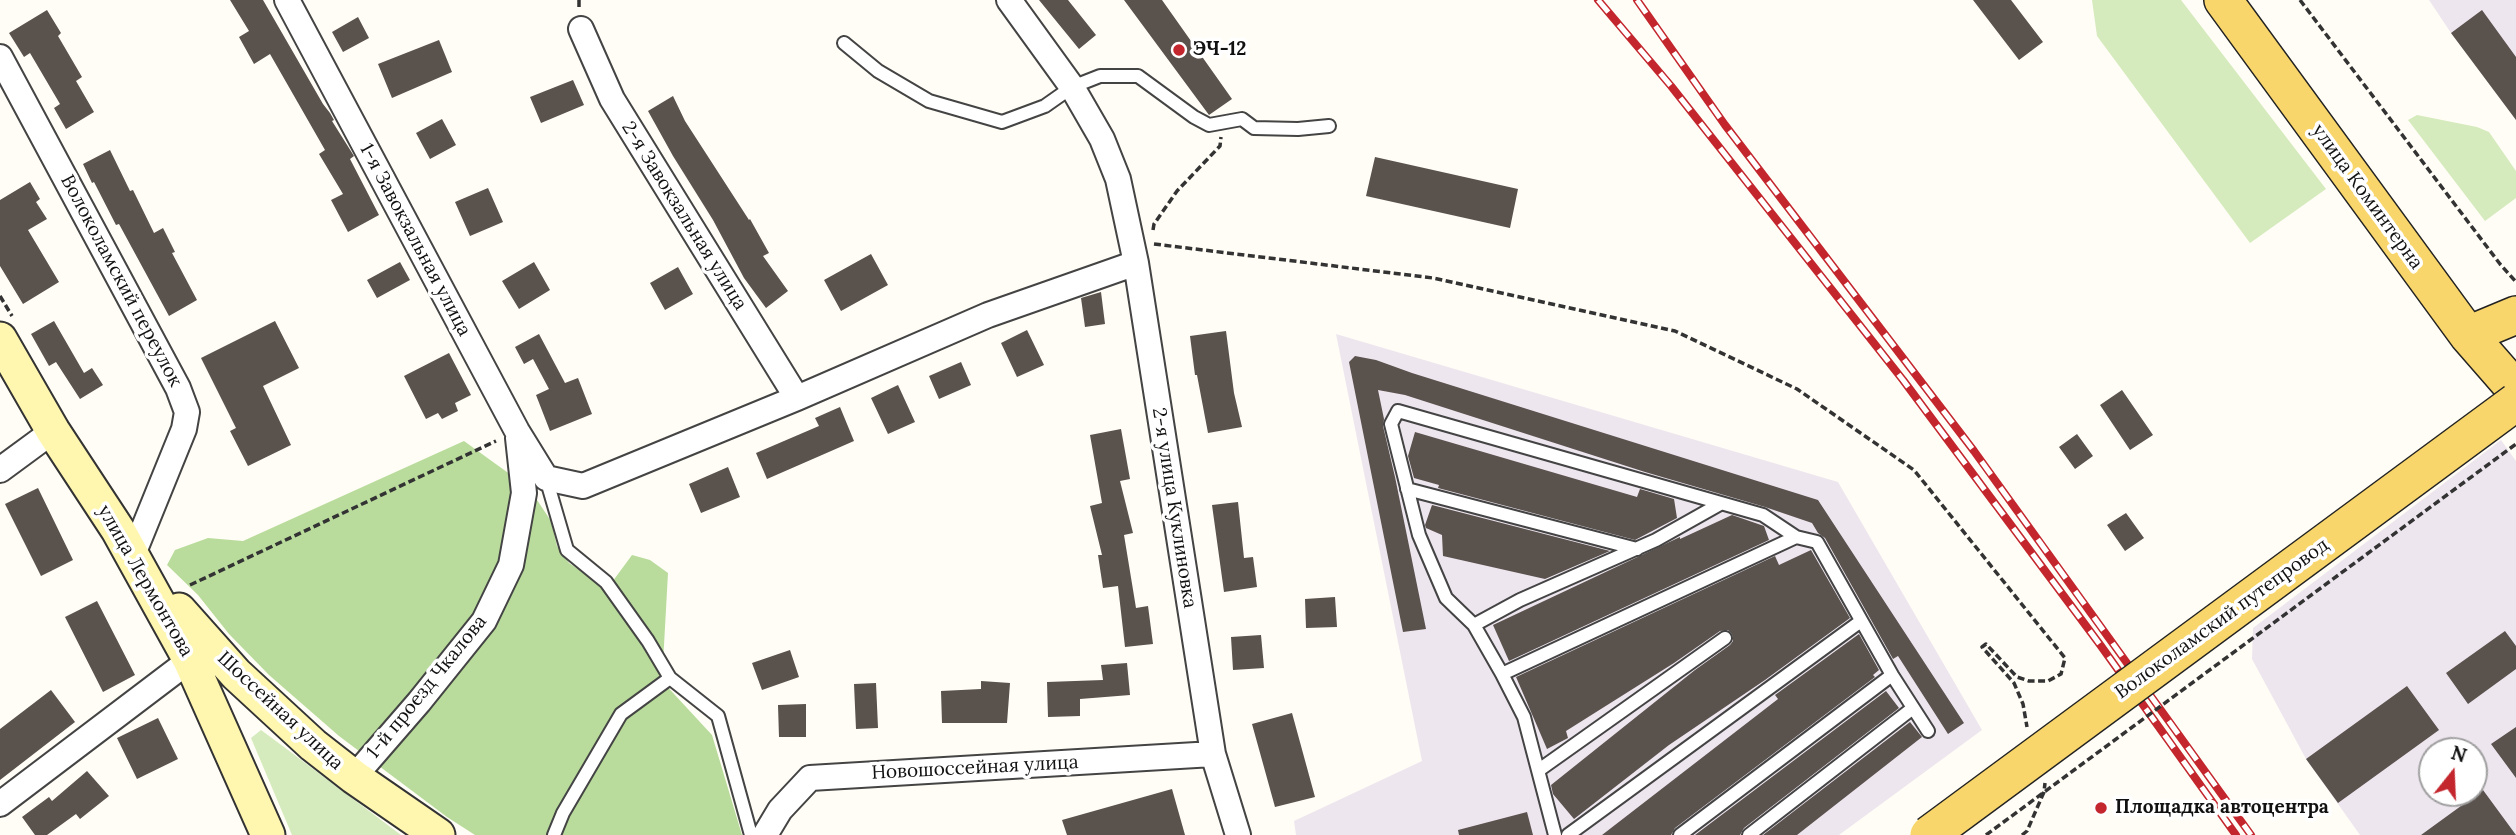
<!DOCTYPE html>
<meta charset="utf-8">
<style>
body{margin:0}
#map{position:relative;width:2516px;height:835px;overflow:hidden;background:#fffdf5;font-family:Lora,serif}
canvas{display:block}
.north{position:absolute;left:2418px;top:737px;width:70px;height:70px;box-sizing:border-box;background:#fff;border:2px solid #a0a0a0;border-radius:50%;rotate:18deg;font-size:19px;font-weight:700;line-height:28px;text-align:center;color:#111}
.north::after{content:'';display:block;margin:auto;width:24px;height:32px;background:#c4262e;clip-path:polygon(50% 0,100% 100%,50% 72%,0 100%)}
</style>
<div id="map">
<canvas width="2516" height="835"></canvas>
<div class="north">N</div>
</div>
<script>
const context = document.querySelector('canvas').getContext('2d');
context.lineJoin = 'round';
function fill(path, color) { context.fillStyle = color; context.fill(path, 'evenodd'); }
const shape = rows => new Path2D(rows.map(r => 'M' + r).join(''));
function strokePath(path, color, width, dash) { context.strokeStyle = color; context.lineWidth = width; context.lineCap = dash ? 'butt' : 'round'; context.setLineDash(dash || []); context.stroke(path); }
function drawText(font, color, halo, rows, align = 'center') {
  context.font = font + ' Lora,serif'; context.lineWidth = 7; context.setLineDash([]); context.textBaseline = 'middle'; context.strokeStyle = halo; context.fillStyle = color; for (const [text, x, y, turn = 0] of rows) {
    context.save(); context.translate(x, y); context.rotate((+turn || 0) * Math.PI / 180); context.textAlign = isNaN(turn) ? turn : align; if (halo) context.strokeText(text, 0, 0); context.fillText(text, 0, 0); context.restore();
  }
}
fill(shape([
 [2429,0,2516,0,2516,120,2451,33],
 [1336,334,1838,482,1982,730,1839,835,1296,835,1294,821,1422,761],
 [2501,440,2516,461,2516,835,2360,835,2306,759,2252,659,2253,628],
 [2432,751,2474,751,2474,793,2432,793]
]), '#eee6ef');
fill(shape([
 [2092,0,2181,0,2326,189,2250,243,2097,36],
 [2417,115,2477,127,2489,132,2516,171,2516,198,2485,221,2408,120],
 [261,730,288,750,401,835,292,835,251,738]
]), '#d5ebbd');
fill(shape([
 [464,441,529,488,551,521,557,546,569,563,607,589,632,555,650,560,668,573,662,681,712,735,742,835,475,835,447,817,339,736,269,675,229,634,198,595,167,565,175,550,208,538,243,541]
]), '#b9dc9c');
fill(shape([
 [230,0,263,0,323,104,330,113,334,120,332,121,354,156,350,159,379,215,348,232,331,200,343,194,319,154,325,150,270,54,254,64,239,37,249,31],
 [1039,0,1068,0,1096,35,1079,49],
 [1124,0,1162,0,1232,99,1209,115],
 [1973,0,2011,0,2043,42,2019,60],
 [47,10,61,33,58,36,82,77,76,81,94,112,66,129,54,108,60,104,30,53,24,57,9,33],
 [2482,10,2516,57,2516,120,2451,33],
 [358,17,369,38,343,52,332,32],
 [439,40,452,72,392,98,378,64],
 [573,80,584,105,541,123,530,97],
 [673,96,685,121,749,220,750,219,769,253,763,256,788,291,766,308,744,278,713,220,673,156,648,111],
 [442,119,456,145,430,159,416,133],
 [110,150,130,191,133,190,154,233,163,228,175,252,172,253,197,300,169,316,119,224,116,225,94,182,92,183,83,164],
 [1375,157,1518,189,1510,228,1366,196],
 [30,182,40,199,36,202,47,219,28,230,59,282,23,304,0,266,0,200],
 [488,188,503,222,470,236,455,202],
 [871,254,888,285,841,311,824,280],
 [400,262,410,280,377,298,367,280],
 [534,262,550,290,519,309,502,281],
 [678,267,693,294,665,310,650,283],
 [1101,292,1105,324,1085,327,1081,298],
 [54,321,84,373,92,368,103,385,80,399,56,362,49,366,31,334],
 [275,321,299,368,263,386,291,445,248,466,230,431,236,428,201,358],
 [1027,330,1044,365,1017,377,1001,343],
 [1226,331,1234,393,1242,427,1208,433,1197,375,1195,375,1190,336],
 [539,334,565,383,578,378,592,414,550,431,536,395,549,389,533,359,524,364,515,347],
 [449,353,471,395,455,403,458,411,442,419,438,413,426,419,404,376],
 [1355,356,1376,360,1412,373,1818,500,1964,723,1948,734,1898,656,1893,659,1825,538,1818,533,1812,523,1765,507,1645,472,1405,395,1378,390,1384,419,1383,426,1395,477,1426,629,1403,632,1349,362],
 [961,362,971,385,939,399,929,376],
 [898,385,915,422,888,434,871,398],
 [2122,390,2153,435,2130,450,2100,405],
 [840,407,854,441,767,479,756,453,819,426,815,418],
 [1121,429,1130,479,1120,481,1133,533,1124,535,1136,608,1148,606,1153,644,1125,647,1118,586,1103,588,1098,555,1102,555,1090,506,1102,503,1090,435],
 [1415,432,1637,497,1640,489,1674,499,1677,518,1635,540,1438,488,1439,485,1414,478,1408,456],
 [2077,434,2093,456,2075,469,2059,447],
 [728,467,740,497,701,513,689,484],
 [38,488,73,560,41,576,5,504],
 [1238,502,1244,558,1253,557,1257,587,1224,592,1212,505],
 [1432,505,1610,551,1545,579,1443,556,1442,535,1426,528,1425,525],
 [2126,513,2144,538,2125,551,2107,525],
 [1732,515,1764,526,1769,540,1509,661,1493,625,1680,537,1680,539],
 [1811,550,1850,618,1765,680,1669,745,1574,819,1553,794,1551,785,1695,670,1730,645,1733,641,1732,634,1728,630,1720,631,1674,663,1566,731,1568,738,1547,749,1516,677,1775,556,1779,565],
 [1335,597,1337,627,1306,628,1305,599],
 [97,601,135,675,103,692,65,617],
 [2505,631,2516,646,2516,669,2468,704,2446,673],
 [1859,634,1879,670,1873,675,1875,677,1675,828,1671,835,1602,835,1778,699,1775,695],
 [1261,635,1264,668,1233,670,1231,637],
 [790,650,799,677,762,690,752,663],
 [1127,663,1130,695,1080,699,1080,716,1048,717,1047,682,1103,680,1101,665],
 [981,681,1010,683,1007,723,942,723,941,691,981,689],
 [876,683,878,728,856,729,854,684],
 [2407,686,2439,730,2338,803,2306,759],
 [51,690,75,722,0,780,0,729],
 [1886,691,1899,708,1744,828,1740,835,1695,835],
 [806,704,806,737,779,737,778,705],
 [1292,713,1315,797,1275,807,1252,724],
 [158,718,178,759,137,779,117,738],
 [1910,722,1922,737,1797,835,1763,835],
 [2516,727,2516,778,2491,744],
 [87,771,109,796,80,819,76,814,47,835,35,835,22,817,49,797,52,801],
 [1172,789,1185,835,1067,835,1062,820],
 [2483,790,2516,835,2421,835],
 [1527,812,1533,835,1459,835,1458,830]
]), '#5a524d');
const lane = shape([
 [844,43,878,71,929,101,1002,122,1045,106,1072,87,1100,76,1138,76,1194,117,1209,125,1242,119,1254,128,1298,129,1329,126],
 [546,478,567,550,606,582,648,641,670,678,718,716,751,835],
 [1407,489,1637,549],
 [1474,625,1520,600,1656,540,1720,504],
 [1502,674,1796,537,1817,542,1892,675,1928,731],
 [1539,770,1725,638],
 [554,835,563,813,621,714,670,678],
 [1555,835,1524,717,1502,674,1474,625,1446,598,1419,535,1391,424,1398,411,1763,515,1796,537],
 [1568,835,1861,621],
 [1680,835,1892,675],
 [1749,835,1913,708]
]);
const street = shape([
 [287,0,517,431,546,478,583,486,797,398,988,315,1136,263],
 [1009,0,1072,87,1102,139,1118,179,1136,263,1213,754,1238,835],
 [581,29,612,99,797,398],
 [0,57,178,388,187,412,184,429,134,552],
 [0,470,53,431],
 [354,777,419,702,484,621,511,565,524,493,518,438],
 [0,804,190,660],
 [765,835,780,810,810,778,1213,754]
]);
const secondary = shape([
 [0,339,53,431,118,530,190,660,268,835],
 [179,610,236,674,313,745,354,777,438,835]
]);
const primary = shape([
 [2223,0,2468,335,2516,390],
 [2468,335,2516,315]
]);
strokePath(lane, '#444', 16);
strokePath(street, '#444', 28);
strokePath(secondary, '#333', 37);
strokePath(primary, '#222', 40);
strokePath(shape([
 [579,0,579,9],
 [2300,0,2500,264,2516,282],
 [1153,230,1154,224,1177,191,1220,146,1221,137],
 [1154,244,1433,278,1675,331,1797,389,1914,470,2065,658,2061,674,2048,681,2029,681,2017,677,1986,644,1982,647,2014,683,2023,704,2027,727],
 [0,296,12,316],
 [190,585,496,441],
 [2022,835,2027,831,2044,792,2045,783]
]), '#333', 3.5, [7, 3.5]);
strokePath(lane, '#fff', 12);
strokePath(street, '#fff', 24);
strokePath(secondary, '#fff6b0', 33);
strokePath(primary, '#f9d66b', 37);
const rail = shape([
 [1598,0,1671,86,1903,380,2101,646,2236,835],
 [1637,0,1725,125,1974,451,2251,835]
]);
strokePath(rail, '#c4262e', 8);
strokePath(rail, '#fff', 5, [16]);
const primaryBridge = shape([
 [1929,835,2516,402]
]);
strokePath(primaryBridge, '#222', 40, []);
strokePath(shape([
 [1986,835,2516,444]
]), '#333', 3.5, [7, 3.5]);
strokePath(primaryBridge, '#f9d66b', 37);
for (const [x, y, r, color] of [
 [1179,50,7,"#c4262e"],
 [2101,808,7,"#c4262e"]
]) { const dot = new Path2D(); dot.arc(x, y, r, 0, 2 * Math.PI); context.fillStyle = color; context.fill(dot); strokePath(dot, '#fff', 2.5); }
drawText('bold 19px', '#111', '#fff', [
 ["ЭЧ-12",1193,50],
 ["Площадка автоцентра",2115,808]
], 'left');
drawText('19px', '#111', '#fff', [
 ["улица Коминтерна",2367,197,54],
 ["2-я Завокзальная улица",684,216,58],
 ["1-я Завокзальная улица",415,240,62],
 ["Волоколамский переулок",121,281,62],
 ["2-я улица Куклиновка",1174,508,81],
 ["улица Лермонтова",145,581,60],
 ["Волоколамский путепровод",2222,619,-36],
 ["1-й проезд Чкалова",427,687,-51],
 ["Шоссейная улица",280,711,43],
 ["Новошоссейная улица",975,768,-3]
]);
</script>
